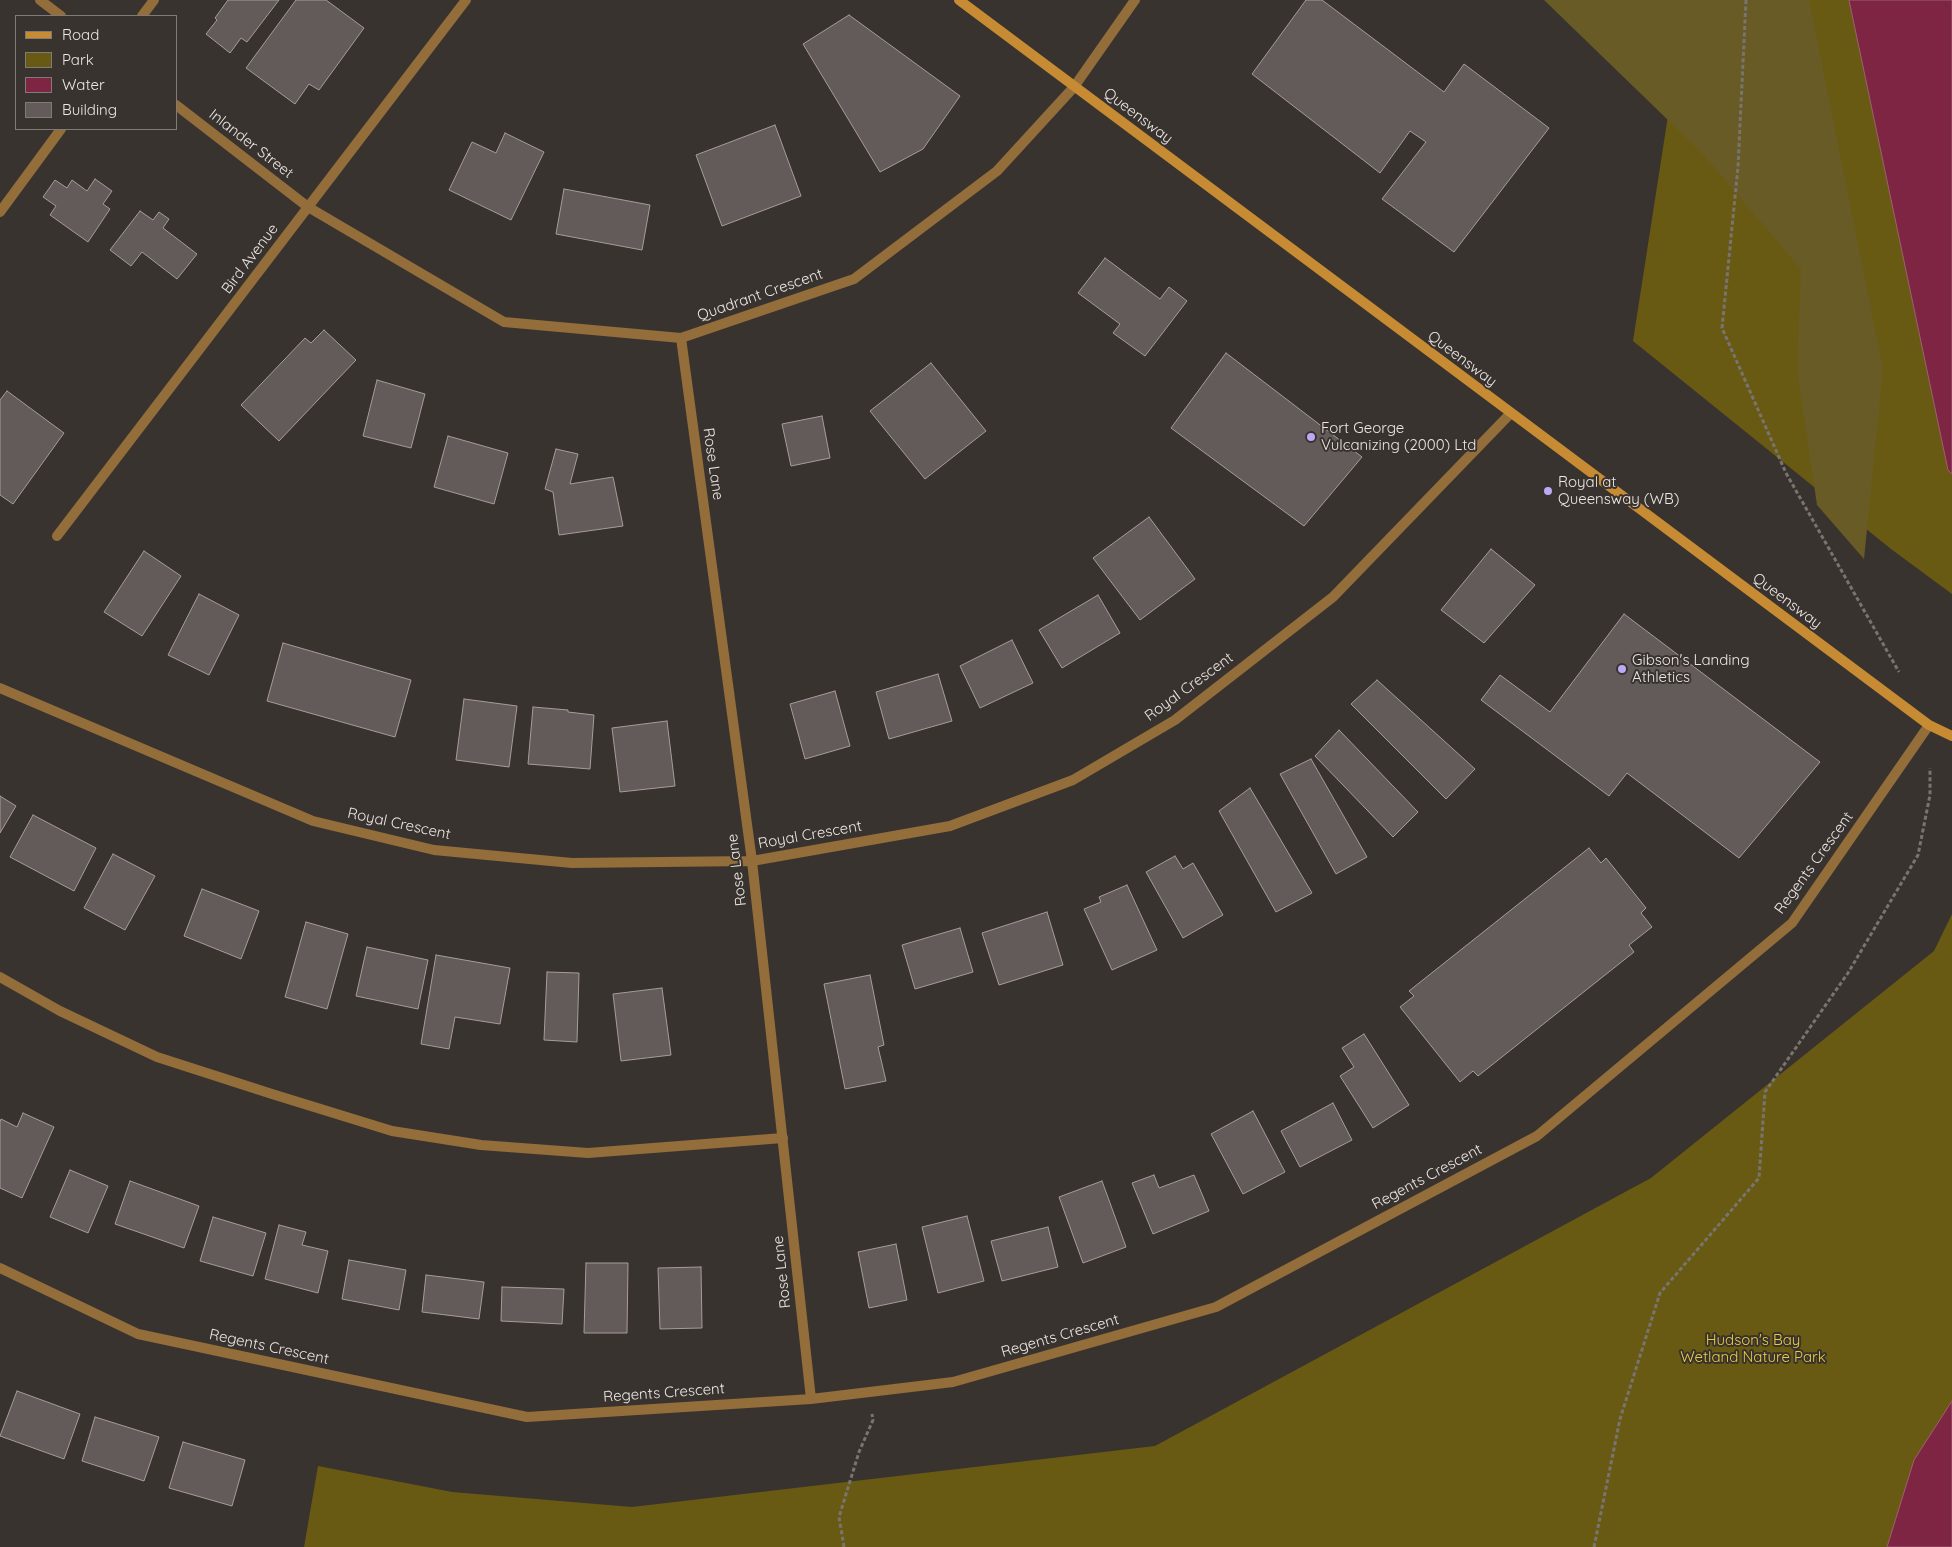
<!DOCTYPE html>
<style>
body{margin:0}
#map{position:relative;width:1952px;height:1547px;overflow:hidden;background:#39332f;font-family:Quicksand,sans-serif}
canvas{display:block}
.legend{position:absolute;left:15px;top:15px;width:162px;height:115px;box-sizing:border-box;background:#39332f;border:1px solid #807b77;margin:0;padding:6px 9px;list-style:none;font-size:15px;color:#ebe6e4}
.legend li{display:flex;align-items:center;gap:10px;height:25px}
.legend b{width:25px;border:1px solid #807b77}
</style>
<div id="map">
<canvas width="1952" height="1547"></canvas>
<ul class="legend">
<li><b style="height:6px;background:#c78b33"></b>Road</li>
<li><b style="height:14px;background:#695a13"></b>Park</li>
<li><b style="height:14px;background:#7d2543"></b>Water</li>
<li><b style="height:14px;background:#635b5a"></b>Building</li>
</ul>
</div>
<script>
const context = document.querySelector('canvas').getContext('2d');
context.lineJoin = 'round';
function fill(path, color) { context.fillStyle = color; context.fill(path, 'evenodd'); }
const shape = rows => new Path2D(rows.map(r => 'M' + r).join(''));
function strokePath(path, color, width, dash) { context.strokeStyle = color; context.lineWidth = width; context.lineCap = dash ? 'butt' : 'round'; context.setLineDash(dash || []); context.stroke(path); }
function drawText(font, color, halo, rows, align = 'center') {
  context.font = font + ' Quicksand,sans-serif'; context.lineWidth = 4; context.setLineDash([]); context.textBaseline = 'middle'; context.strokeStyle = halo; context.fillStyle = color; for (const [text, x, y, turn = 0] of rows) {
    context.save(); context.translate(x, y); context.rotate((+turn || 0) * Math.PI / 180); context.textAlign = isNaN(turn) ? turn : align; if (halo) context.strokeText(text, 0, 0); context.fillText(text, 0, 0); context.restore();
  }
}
fill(shape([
 [1686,0,1952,0,1952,594,1891,549,1633,341],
 [1952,914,1952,1547,304,1547,318,1466,452,1492,632,1507,1155,1446,1651,1178,1934,951]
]), '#695a13');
fill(shape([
 [1544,0,1809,0,1883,369,1864,559,1817,505,1797,369,1801,269,1701,152]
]), '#685b26');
const water = shape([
 [1849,0,1952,0,1952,474,1948,470,1849,0],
 [1952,1401,1952,1547,1887,1547,1914,1460,1952,1401]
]);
fill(water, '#7d2543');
strokePath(water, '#9e5f73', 1);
const building = shape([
 [228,0,279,0,247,42,241,38,230,53,206,34,217,20,215,18,228,0],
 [296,0,326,0,364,28,319,90,309,84,295,104,246,68,296,0],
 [1306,0,1322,0,1444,92,1464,64,1549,128,1454,252,1382,199,1426,142,1410,131,1380,173,1252,74,1306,0],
 [849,15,960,96,923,149,880,172,803,44,849,15],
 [775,125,801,196,722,226,696,155,775,125],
 [505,133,544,152,511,220,449,190,472,142,496,153,505,133],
 [95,179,112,191,103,204,110,209,88,242,50,215,56,206,43,197,55,180,67,188,72,180,87,191,95,179],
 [564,189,650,205,642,250,556,234,564,189],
 [140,211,153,220,159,212,169,219,163,228,197,254,177,279,142,252,131,266,110,250,140,211],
 [1105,258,1160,299,1169,287,1187,301,1145,356,1113,333,1120,324,1078,293,1105,258],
 [324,330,356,360,279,441,241,405,305,338,311,343,324,330],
 [1226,353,1362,457,1304,526,1171,428,1226,353],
 [931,363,986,431,925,479,870,411,931,363],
 [377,380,425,394,411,448,363,436,377,380],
 [7,391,64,433,13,504,0,495,0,400,7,391],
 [822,416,830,458,791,466,782,424,822,416],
 [448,436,508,453,494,504,434,487,448,436],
 [556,449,578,454,570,484,613,477,623,526,559,535,553,492,545,489,556,449],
 [1149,517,1195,579,1140,620,1093,558,1149,517],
 [1491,549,1535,585,1484,643,1441,610,1491,549],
 [144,551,181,576,142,636,104,612,144,551],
 [199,594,239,615,209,675,168,655,199,594],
 [1098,595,1120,633,1062,668,1039,630,1098,595],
 [1624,614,1820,762,1739,858,1627,773,1609,796,1481,700,1500,675,1550,712,1624,614],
 [1012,640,1033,683,980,708,960,666,1012,640],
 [283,643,411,680,395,737,267,701,283,643],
 [938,674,952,721,889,739,876,692,938,674],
 [1377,680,1475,769,1446,799,1351,704,1377,680],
 [835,691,850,746,805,759,790,704,835,691],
 [464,699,517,706,509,767,456,760,464,699],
 [533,707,568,710,568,712,594,715,590,769,528,764,533,707],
 [667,721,675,786,620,792,612,728,667,721],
 [1339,730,1418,812,1393,837,1315,756,1339,730],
 [1311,759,1367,857,1336,874,1280,774,1311,759],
 [1250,788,1312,893,1276,912,1219,811,1250,788],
 [0,796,16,806,0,833,0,796],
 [33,815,96,848,74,891,10,857,33,815],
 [1589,848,1601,863,1606,858,1646,908,1641,913,1652,927,1629,945,1634,952,1478,1076,1473,1071,1460,1082,1400,1007,1414,996,1409,991,1589,848],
 [113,854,155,876,125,930,84,908,113,854],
 [1175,856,1183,869,1193,863,1223,915,1183,938,1146,872,1175,856],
 [1127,885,1157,950,1112,970,1084,909,1101,902,1099,897,1127,885],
 [202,889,259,911,241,959,184,936,202,889],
 [1047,912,1063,965,999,985,982,933,1047,912],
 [306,922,348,934,327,1009,285,997,306,922],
 [960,928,973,972,915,989,902,945,960,928],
 [367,947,428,960,418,1009,356,996,367,947],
 [436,955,510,968,500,1024,455,1017,449,1049,421,1044,436,955],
 [547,972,579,973,577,1042,544,1040,547,972],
 [870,975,884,1045,878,1047,886,1081,845,1089,824,984,870,975],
 [662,988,671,1055,621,1061,613,994,662,988],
 [1364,1034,1409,1105,1373,1128,1340,1076,1354,1067,1342,1048,1364,1034],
 [1333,1103,1352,1140,1300,1167,1281,1131,1333,1103],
 [1253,1111,1285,1172,1243,1194,1211,1134,1253,1111],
 [23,1113,54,1127,22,1198,0,1188,0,1122,1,1119,17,1127,23,1113],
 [70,1170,108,1186,88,1233,50,1217,70,1170],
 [1154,1175,1159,1188,1194,1175,1209,1211,1153,1234,1132,1183,1154,1175],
 [130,1181,199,1206,184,1248,115,1224,130,1181],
 [1102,1181,1126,1247,1083,1263,1059,1197,1102,1181],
 [967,1216,984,1281,938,1293,922,1227,967,1216],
 [213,1217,266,1233,253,1276,200,1261,213,1217],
 [279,1225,306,1232,302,1245,328,1251,318,1293,265,1279,279,1225],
 [1048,1227,1058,1267,1002,1281,991,1241,1048,1227],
 [896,1244,907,1300,869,1308,858,1252,896,1244],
 [349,1260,406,1270,399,1310,342,1299,349,1260],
 [586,1263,628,1263,627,1333,584,1333,586,1263],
 [701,1267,702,1328,660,1329,658,1268,701,1267],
 [426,1275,484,1282,479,1319,422,1312,426,1275],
 [502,1287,564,1289,562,1324,501,1321,502,1287],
 [17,1391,80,1414,64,1459,0,1436,17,1391],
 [95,1417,159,1437,144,1481,82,1461,95,1417],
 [183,1442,245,1460,232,1506,169,1488,183,1442]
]);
fill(building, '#635b5a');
strokePath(building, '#a69c9b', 1);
strokePath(shape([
 [1746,0,1738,167,1722,328,1786,473,1899,672],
 [844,1547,839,1517,859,1452,873,1420,872,1414],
 [1594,1547,1620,1419,1660,1293,1759,1178,1765,1092,1848,973,1918,855,1930,795,1930,768]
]), '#7a7471', 3, [4, 2.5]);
strokePath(shape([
 [142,16,154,0],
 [0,212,61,129],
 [0,977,60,1011,157,1057,272,1094,392,1131,481,1145,588,1153,783,1138]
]), '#936d3a', 10);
strokePath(shape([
 [40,0,61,16],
 [176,105,308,207,504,322,681,338,854,279,997,171,1074,87,1135,0],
 [681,338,752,861,811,1399],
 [57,536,466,0],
 [0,688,313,821,434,850,572,863,752,861,950,826,1073,780,1175,720,1333,597,1510,414],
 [0,1268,138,1334,527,1417,811,1399,953,1382,1216,1307,1537,1136,1792,923,1929,725]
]), '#936d3a', 10);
strokePath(shape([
 [959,0,1929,725,1952,736]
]), '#c78b33', 10);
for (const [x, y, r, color] of [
 [1311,437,5,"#baaaf6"],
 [1548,491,5,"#baaaf6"],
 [1622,669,5,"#baaaf6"]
]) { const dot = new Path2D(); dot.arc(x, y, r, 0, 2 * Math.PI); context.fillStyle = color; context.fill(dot); strokePath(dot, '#39332f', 2); }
drawText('15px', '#ebe6e4', '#39332f', [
 ["Queensway",1138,116,37],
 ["Inlander Street",251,144,38],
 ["Bird Avenue",250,259,-53],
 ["Quadrant Crescent",760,295,-19],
 ["Queensway",1462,359,37],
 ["Rose Lane",713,464,82],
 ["Queensway",1787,601,37],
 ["Royal Crescent",1189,687,-36],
 ["Royal Crescent",399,824,12],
 ["Royal Crescent",810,835,-10],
 ["Regents Crescent",1814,863,-54],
 ["Rose Lane",737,870,-97],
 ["Regents Crescent",1427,1177,-28],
 ["Rose Lane",782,1272,-96],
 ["Regents Crescent",1060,1336,-16],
 ["Regents Crescent",269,1347,12],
 ["Regents Crescent",664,1393,-4]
]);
drawText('15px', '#ebe6e4', '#39332f', [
 ["Fort George",1321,428],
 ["Vulcanizing (2000) Ltd",1321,445],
 ["Royal at",1558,482],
 ["Queensway (WB)",1558,499],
 ["Gibson's Landing",1632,660],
 ["Athletics",1632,677]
], 'left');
drawText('15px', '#ebcc41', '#39332f', [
 ["Hudson's Bay",1753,1340],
 ["Wetland Nature Park",1753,1357]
]);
</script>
